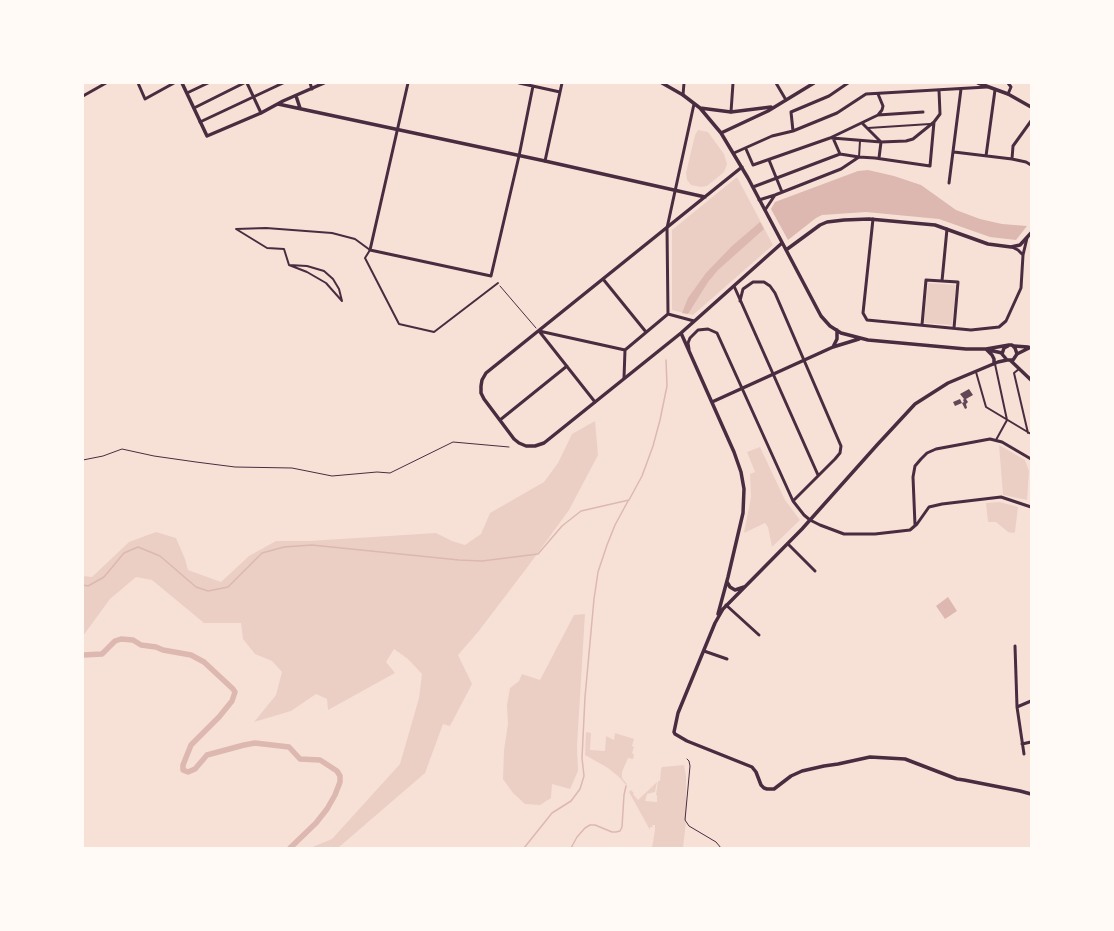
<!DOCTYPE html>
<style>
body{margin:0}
#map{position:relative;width:1114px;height:931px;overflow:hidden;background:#f7e1d7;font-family:Cabin,sans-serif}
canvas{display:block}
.frame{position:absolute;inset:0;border:84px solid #fffaf5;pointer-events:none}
</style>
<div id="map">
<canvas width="1114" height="931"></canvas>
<div class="frame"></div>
</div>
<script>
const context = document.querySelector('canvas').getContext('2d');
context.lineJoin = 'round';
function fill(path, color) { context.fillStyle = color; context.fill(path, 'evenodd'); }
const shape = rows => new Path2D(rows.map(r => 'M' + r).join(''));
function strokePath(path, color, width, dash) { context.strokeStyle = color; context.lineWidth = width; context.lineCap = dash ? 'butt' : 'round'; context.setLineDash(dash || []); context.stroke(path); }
fill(shape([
 [698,130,708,132,724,154,727,164,724,172,707,186,701,187,691,185,687,180,686,173,695,135],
 [737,177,773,245,693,315,672,310,672,230],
 [928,283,956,285,952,325,924,323],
 [595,421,598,455,569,510,529,565,478,632,458,655,472,684,450,726,443,724,425,773,338,848,310,848,332,839,400,764,419,698,422,674,408,659,394,649,386,662,395,673,328,710,327,699,316,694,291,711,254,722,276,695,282,672,272,661,255,654,243,639,241,623,204,623,152,580,136,577,110,599,83,636,83,576,92,577,129,542,156,532,176,538,185,559,188,570,221,582,249,556,276,541,309,541,436,533,452,541,465,545,481,534,490,513,544,482,558,463,572,434],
 [999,445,1025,460,1029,471,1027,500,1003,495],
 [760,447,785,500,800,520,772,547,768,527,765,523,744,533,751,497,750,474,755,472,747,452],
 [1000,502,1018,507,1015,532,1013,533,1008,532,996,522,988,522,986,503],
 [585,614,577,746,578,771,570,789,552,784,551,798,540,805,525,804,513,793,503,779,504,750,508,724,507,705,510,688,519,681,522,674,540,680,574,615],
 [586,732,591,733,590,750,605,751,606,736,614,740,615,733,634,739,632,746,634,747,632,753,634,755,633,759,628,758,622,772,622,778,627,784,626,785,619,777,608,768,585,755],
 [684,765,686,776,686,821,683,848,652,848,655,830,655,825,652,825,653,827,650,827,650,830,629,792,631,790,634,793,633,794,638,800,657,782,655,792,647,794,645,801,657,802,657,795,656,795,658,781,660,781,661,769,662,767]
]), '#ebcfc5');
fill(shape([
 [868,170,894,176,921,185,956,210,980,219,1002,224,1027,226,1016,240,990,237,939,219,866,212,822,215,816,218,788,240,771,209,775,202,858,171],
 [760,222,764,229,718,270,708,282,688,314,682,313,688,298,706,273,732,246],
 [948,597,957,611,945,619,936,606]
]), '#dcb8b0');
strokePath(shape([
 [83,585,88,586,104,577,124,553,138,547,160,556,196,587,208,591,228,587,262,553,284,547,312,545,459,560,482,561,538,554,562,526,581,511,629,500,642,476,653,446,660,420,667,386,666,360],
 [524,848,552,813,571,801,580,789,584,776,582,758,585,697,594,599,598,572,607,545,615,525,628,501],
 [571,848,577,837,585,828,590,825,595,825,612,832,616,832,620,831,622,827,624,795,626,786]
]), '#dcb8b0', 1.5);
strokePath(shape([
 [83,655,102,654,115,641,121,639,133,640,141,645,156,647,163,650,191,655,204,662,233,689,235,692,232,701,219,717,191,745,183,765,183,770,188,772,195,769,207,755,244,745,255,743,289,747,300,759,320,760,337,771,340,776,340,782,335,795,327,809,316,823,290,848]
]), '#dcb8b0', 5.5);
fill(shape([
 [969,389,973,395,966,399,968,402,966,404,967,408,965,409,962,403,964,402,963,400,964,399,960,394],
 [960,399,962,403,955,406,953,402]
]), '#644757');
strokePath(shape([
 [500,286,536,328],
 [83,460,103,456,122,449,154,456,196,462,235,467,292,468,332,476,377,472,390,473,453,442,509,447],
 [687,759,689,761,690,766,685,820,689,826,716,842,721,848]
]), '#4a2c40', 1);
strokePath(shape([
 [868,128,930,124],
 [859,157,860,141],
 [289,265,307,272,326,283,342,301,339,289,333,279,324,271,307,266,289,265,284,249,267,248,236,229,266,228,332,233,355,239,370,250,365,258,399,324,434,332,498,283],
 [995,364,1007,420,996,440],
 [1019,369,1014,373,1028,433],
 [976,372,986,407,1031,434]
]), '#4a2c40', 2);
strokePath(shape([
 [138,83,145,99,174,83],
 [247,83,261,113],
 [310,83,312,89],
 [408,83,370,250,491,276,519,156,533,86],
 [519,83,560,92],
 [776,83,786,100],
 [187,93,208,83],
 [1008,94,1011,87,1008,83],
 [683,95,684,83],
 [83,96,106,83],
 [194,108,244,83],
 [731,112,733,83],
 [878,115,923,112],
 [200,122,283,83],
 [862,123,881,142,879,158],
 [793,131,791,112,829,96,848,83],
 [832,138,881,142,906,141,913,139,934,122],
 [833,138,840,154],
 [746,149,753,165,830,138,878,115,882,110,883,106,878,94],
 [954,152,1012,159,1026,162,1031,165],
 [734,153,772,136,793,131,837,113,866,94,987,87],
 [986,156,995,90],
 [1012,159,1013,146,1031,121],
 [769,160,782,192],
 [545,161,562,83],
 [949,183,961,89],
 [753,187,840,154,859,157],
 [759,200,775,195,841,169,859,157,875,158,930,166,934,122,940,114,939,90],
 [765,210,775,195],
 [873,219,863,313,867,320,971,330,999,327,1006,321,1021,288,1023,255,1027,238],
 [1012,247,1018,250,1023,255],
 [603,279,646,332],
 [942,281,947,229],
 [734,286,818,475],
 [740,301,743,289,753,282,764,282,770,286,775,293,841,446,840,453,835,459,793,501],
 [668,314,667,228,694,104],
 [922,325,926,280,958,282,954,328],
 [539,331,595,402],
 [539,331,625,350],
 [689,349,688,343,690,338,698,330,708,329,717,333,793,501,804,515,810,520,820,525,844,534,875,534,910,530,917,524,929,507,942,504,1001,497,1031,507],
 [624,378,625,350,668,314,694,321],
 [500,420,567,366],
 [915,525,913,477,915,466,921,459,927,453,936,449,990,439,1002,442,1031,459],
 [788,544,815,571],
 [726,605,759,635],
 [1015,646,1017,707,1024,754],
 [704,651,727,659],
 [1017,707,1031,701],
 [1022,744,1031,742]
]), '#4a2c40', 3);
strokePath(shape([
 [182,83,207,136,261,113,283,101,324,83],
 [662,83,683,95,700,108,721,133,748,178,821,316,830,326,841,333,868,340,966,349,986,349,1009,345,1012,345,1015,348,1017,354,1013,360,1007,360,1002,354,1004,348,1008,346],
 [978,83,1008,94,1031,107],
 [296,96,300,108],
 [278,104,545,161,705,197],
 [700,108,731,112,771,107],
 [721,133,768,111,814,83],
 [742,167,486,373,482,380,481,386,481,393,484,399,514,439,519,443,526,446,535,446,544,443,681,333,782,243],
 [786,250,820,225,827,222,844,220,869,219,935,225,988,244,1011,247,1020,245,1031,233],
 [837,330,837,339,833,347,859,339],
 [681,333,734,452,741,472,744,489,743,513,728,577,718,614],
 [1014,346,1028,347],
 [986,349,992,355,994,359,994,364],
 [989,350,1002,353],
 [1017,354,1031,347],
 [1007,360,998,362,948,383,915,404,877,445,802,529,723,609,715,623,678,713,674,732,675,734,687,741,752,767,756,772,761,785,764,788,767,789,774,789,791,776,802,771,824,766,838,764,870,757,905,759,957,779,964,780,1020,791,1031,794],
 [1010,360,1031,380],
 [712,402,833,347],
 [727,582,730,587,735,590,744,587]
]), '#4a2c40', 3.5);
</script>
